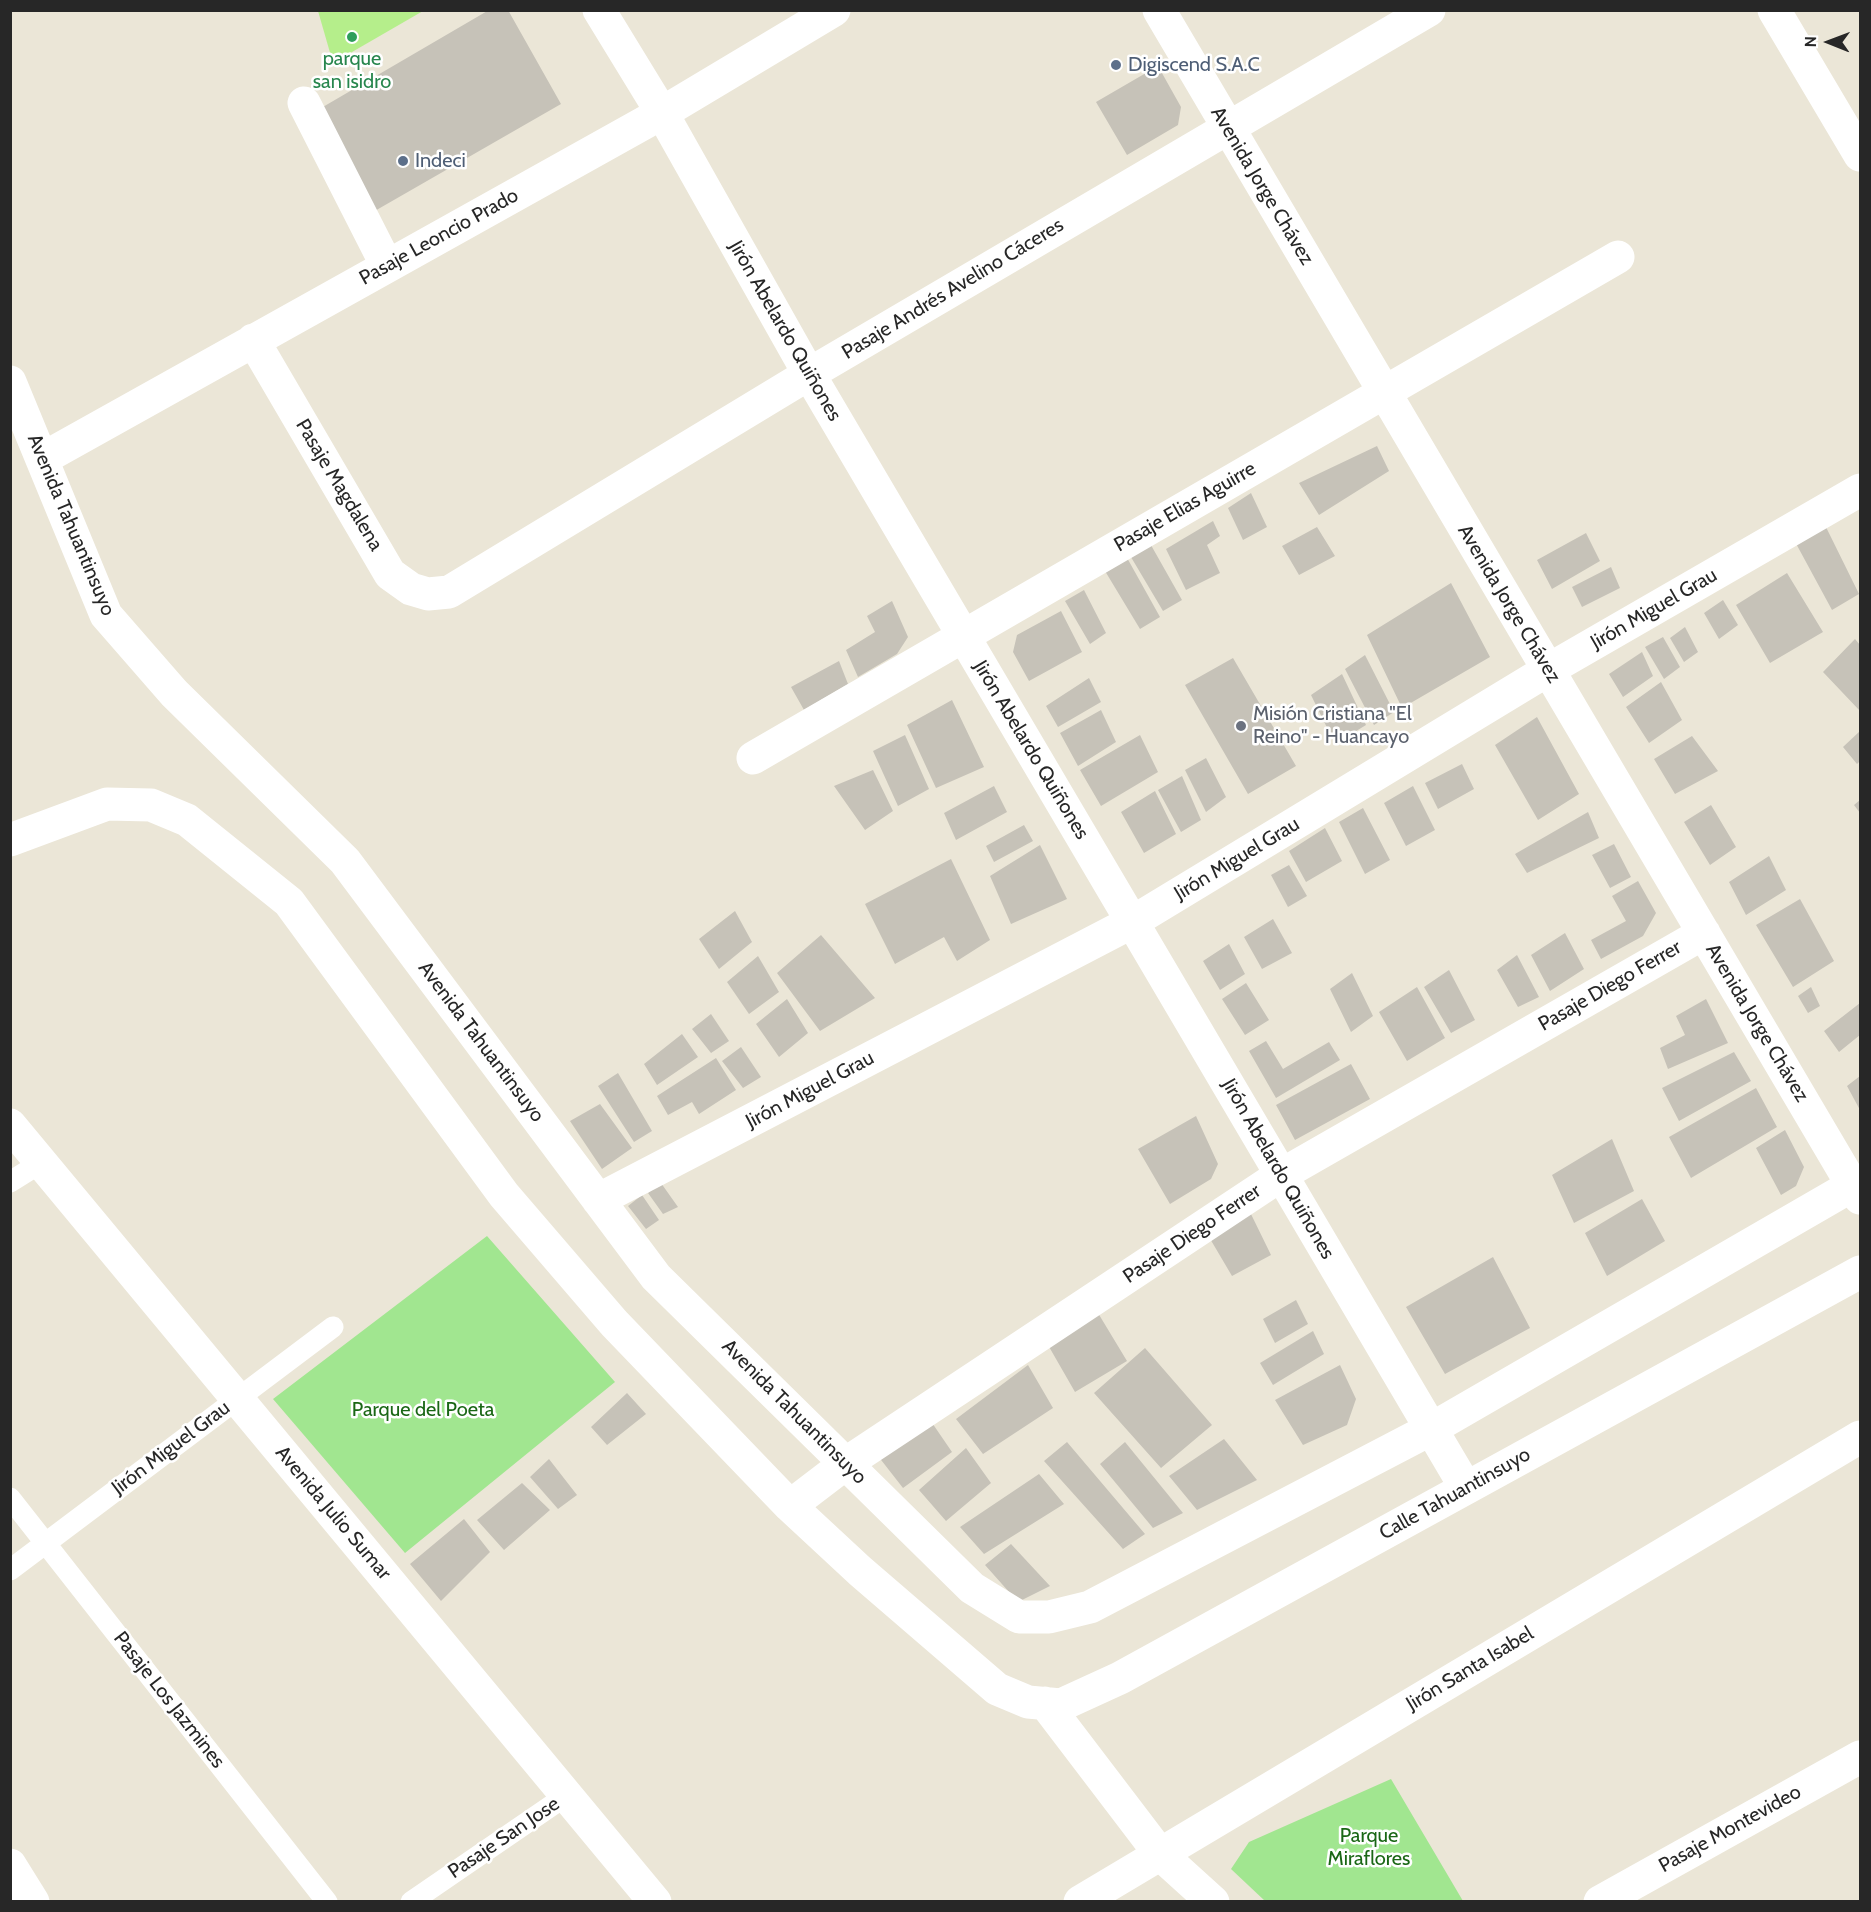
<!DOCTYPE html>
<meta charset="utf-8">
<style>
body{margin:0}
#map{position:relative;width:1871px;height:1912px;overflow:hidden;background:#ebe6d7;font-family:Cabin,sans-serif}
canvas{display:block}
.frame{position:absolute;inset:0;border:12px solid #272727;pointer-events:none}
.north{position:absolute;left:1799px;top:12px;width:60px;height:60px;-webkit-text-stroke:4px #fff;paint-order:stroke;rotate:271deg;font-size:16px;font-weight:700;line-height:24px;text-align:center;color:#272727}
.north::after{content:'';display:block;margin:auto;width:21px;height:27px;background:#272727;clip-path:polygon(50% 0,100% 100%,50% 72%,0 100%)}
</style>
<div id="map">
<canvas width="1871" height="1912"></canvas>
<div class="frame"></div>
<div class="north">N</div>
</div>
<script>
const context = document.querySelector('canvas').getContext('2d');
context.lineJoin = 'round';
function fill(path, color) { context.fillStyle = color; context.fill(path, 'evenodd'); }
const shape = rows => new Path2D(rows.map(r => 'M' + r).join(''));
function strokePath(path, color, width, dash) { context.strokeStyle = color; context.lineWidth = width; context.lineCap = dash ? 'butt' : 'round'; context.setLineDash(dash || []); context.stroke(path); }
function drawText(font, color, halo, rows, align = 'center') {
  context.font = font + ' Cabin,sans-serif'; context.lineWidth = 5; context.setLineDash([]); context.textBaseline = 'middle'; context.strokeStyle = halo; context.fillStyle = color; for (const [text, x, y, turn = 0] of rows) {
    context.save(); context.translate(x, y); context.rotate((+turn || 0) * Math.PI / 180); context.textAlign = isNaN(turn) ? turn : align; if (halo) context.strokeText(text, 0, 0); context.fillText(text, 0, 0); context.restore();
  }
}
fill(shape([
 [487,1236,615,1382,405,1553,273,1399],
 [1391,1779,1463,1901,1265,1901,1231,1869,1249,1842]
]), '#a1e690');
fill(shape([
 [318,11,318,10,423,11,333,63]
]), '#b5ee8b');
fill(shape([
 [489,10,508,10,561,104,373,212,316,111],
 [1158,66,1181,107,1178,125,1127,155,1096,102],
 [1377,446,1389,471,1319,515,1299,483],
 [1251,493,1267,527,1243,540,1228,508],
 [1213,521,1220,536,1207,545,1220,573,1186,590,1166,549],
 [1823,521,1859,594,1832,610,1793,538],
 [1317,527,1335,556,1299,575,1282,546],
 [1586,533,1600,561,1552,589,1537,560],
 [1147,538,1182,600,1163,611,1128,552],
 [1126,556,1160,617,1140,629,1105,571],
 [1611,567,1620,588,1582,607,1572,587],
 [1787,573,1823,632,1770,663,1736,605],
 [1451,583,1490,657,1402,708,1367,635],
 [1084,590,1106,633,1090,644,1065,601],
 [1723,600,1738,625,1719,639,1704,613],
 [892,601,908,637,897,654,858,677,846,650,875,632,867,616],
 [1061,611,1082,652,1029,681,1013,652,1017,635],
 [1685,627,1698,652,1684,662,1670,638],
 [1663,637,1680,667,1664,679,1645,647],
 [1855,639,1860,645,1860,711,1823,672],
 [1642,652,1653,676,1623,697,1609,674],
 [1365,655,1394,712,1374,725,1345,669],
 [1233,658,1296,766,1248,794,1185,685],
 [839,661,848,684,804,710,791,687],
 [1342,674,1366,725,1335,744,1311,695],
 [1089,678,1101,702,1058,727,1046,706],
 [1661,682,1682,720,1649,743,1626,707],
 [952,700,984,767,936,788,907,725],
 [1101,710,1116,742,1078,766,1060,733],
 [1537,717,1579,794,1538,820,1495,745],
 [1860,731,1860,761,1857,764,1843,747],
 [905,735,929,789,898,806,873,751],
 [1140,735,1158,772,1101,806,1080,770],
 [1692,736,1718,771,1675,794,1654,759],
 [1206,758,1226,797,1206,812,1185,770],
 [1462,764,1474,789,1438,809,1425,783],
 [873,770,893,811,865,830,834,786],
 [1182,776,1201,820,1181,832,1158,790],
 [994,786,1007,812,956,840,944,813],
 [1413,786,1435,830,1406,846,1384,803],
 [1155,791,1176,834,1144,853,1121,812],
 [1860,800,1860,813,1854,805],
 [1711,805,1736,847,1710,865,1684,822],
 [1363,808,1390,860,1365,874,1339,822],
 [1588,812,1599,838,1527,873,1515,854],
 [1024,825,1033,841,994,862,986,846],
 [1325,828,1342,861,1306,882,1289,851],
 [1614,844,1631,877,1610,888,1592,855],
 [1040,845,1067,899,1011,924,990,876],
 [1769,856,1786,890,1746,915,1729,882],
 [951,859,990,940,957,961,944,937,895,964,865,904],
 [1289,865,1307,896,1288,907,1271,875],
 [1638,881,1656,913,1643,936,1601,959,1591,940,1626,921,1612,896],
 [1800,899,1834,961,1793,987,1756,925],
 [735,911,752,942,719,969,699,939],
 [1273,919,1292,953,1262,969,1244,937],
 [1565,933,1584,969,1550,991,1531,955],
 [821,935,875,998,820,1031,777,973],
 [1229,944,1245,974,1220,990,1203,961],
 [1517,955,1539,997,1518,1007,1497,970],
 [758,956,779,992,749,1014,727,982],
 [1449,970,1475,1020,1451,1033,1424,987],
 [1352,973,1373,1016,1351,1032,1330,989],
 [1246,983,1269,1020,1245,1035,1222,999],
 [1417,987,1445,1038,1407,1061,1379,1012],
 [1811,987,1820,1006,1808,1013,1798,996],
 [787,999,808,1033,779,1057,756,1024],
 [1706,999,1728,1043,1668,1069,1660,1048,1685,1035,1676,1016],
 [1860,1003,1860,1035,1839,1052,1824,1031],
 [711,1014,729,1041,711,1053,692,1029],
 [682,1034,698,1057,657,1085,644,1064],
 [1266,1041,1283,1069,1329,1042,1340,1060,1276,1098,1249,1051],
 [741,1047,761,1077,743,1088,722,1061],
 [1734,1052,1751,1081,1679,1121,1662,1088],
 [716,1058,736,1090,699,1114,692,1102,668,1115,657,1096],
 [1351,1064,1370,1099,1295,1140,1276,1105],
 [618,1073,652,1131,634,1142,598,1086],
 [1860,1076,1860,1110,1847,1086],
 [1756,1088,1777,1127,1691,1178,1669,1137],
 [600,1104,632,1148,602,1169,570,1121],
 [1196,1116,1218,1164,1211,1179,1170,1204,1138,1149],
 [1785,1130,1804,1167,1796,1186,1781,1195,1756,1148],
 [1612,1139,1634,1191,1574,1223,1552,1175],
 [661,1183,678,1207,663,1214,648,1193],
 [642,1195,659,1220,646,1229,628,1206],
 [1642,1199,1665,1241,1607,1276,1585,1233],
 [1249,1210,1271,1255,1232,1276,1209,1237],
 [1493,1257,1530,1328,1445,1374,1406,1307],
 [1296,1300,1308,1324,1275,1343,1263,1319],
 [1098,1313,1127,1361,1075,1392,1048,1345],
 [1313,1331,1324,1354,1273,1385,1260,1363],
 [1145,1348,1212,1425,1161,1468,1094,1393],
 [1028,1365,1053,1408,983,1454,956,1419],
 [1340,1365,1356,1399,1347,1425,1303,1445,1275,1400],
 [627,1393,646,1414,607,1445,591,1427],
 [926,1414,952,1452,903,1488,878,1456],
 [1224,1439,1257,1480,1197,1510,1169,1476],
 [1067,1442,1145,1534,1123,1549,1044,1461],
 [1125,1442,1183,1513,1153,1528,1100,1464],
 [966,1448,991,1483,946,1521,919,1490],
 [549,1459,577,1495,558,1509,530,1477],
 [1039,1474,1064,1504,984,1554,960,1527],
 [522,1483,550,1510,504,1550,477,1520],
 [464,1519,490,1552,441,1601,410,1564],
 [1011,1544,1050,1586,1018,1602,985,1565]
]), '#c6c2b8');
strokePath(shape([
 [10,1182,42,1162],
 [10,1498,327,1902],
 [10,1570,333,1327],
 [411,1902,567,1795]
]), '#fff', 21);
strokePath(shape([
 [599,10,662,113,809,374,1466,1488],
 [1159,10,1860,1198],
 [1774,10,1860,155],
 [304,103,387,266],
 [253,340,390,574,411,589,428,594,449,592,809,374,1429,10],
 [10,382,106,615,174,693,345,861,656,1277,972,1588,1019,1617,1049,1617,1090,1607,1431,1429,1860,1181],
 [42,459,662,113,834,10],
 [753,758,1618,257],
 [10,840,107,804,151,805,187,820,289,902,504,1195,614,1323,790,1506,860,1571,997,1689,1028,1702,1061,1705,1120,1678,1860,1272],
 [598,1200,1134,921,1548,670,1860,490],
 [790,1506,845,1464,1281,1175,1704,933],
 [1045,1703,1160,1854,1213,1902],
 [10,1865,33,1902],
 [1080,1902,1860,1437],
 [1600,1902,1860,1757]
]), '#fff', 33);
strokePath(shape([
 [10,1125,655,1902]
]), '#fff', 33);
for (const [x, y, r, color] of [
 [352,37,6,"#2e9e5b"],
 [1116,65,6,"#5c6f8a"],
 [403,161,6,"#5c6f8a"],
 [1241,726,6,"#6b7280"]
]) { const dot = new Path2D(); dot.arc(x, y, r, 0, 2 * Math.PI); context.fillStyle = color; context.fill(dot); strokePath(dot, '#fff', 2); }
drawText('20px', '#27864d', '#fff', [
 ["parque",352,59],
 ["san isidro",352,82]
]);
drawText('20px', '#4e5e75', '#fff', [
 ["Digiscend S.A.C",1128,65],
 ["Indeci",415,161]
], 'left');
drawText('20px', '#272727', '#fff', [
 ["Avenida Jorge Chávez",1262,186,59],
 ["Pasaje Leoncio Prado",439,237,-29],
 ["Pasaje Andrés Avelino Cáceres",953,289,-31],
 ["Jirón Abelardo Quiñones",785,331,60],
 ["Pasaje Magdalena",339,485,59],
 ["Pasaje Elias Aguirre",1185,507,-30],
 ["Avenida Tahuantinsuyo",71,525,67],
 ["Avenida Jorge Chávez",1509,604,59],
 ["Jirón Miguel Grau",1654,609,-30],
 ["Jirón Abelardo Quiñones",1031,750,59],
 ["Jirón Miguel Grau",1237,859,-31],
 ["Pasaje Diego Ferrer",1610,986,-30],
 ["Avenida Jorge Chávez",1757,1023,59],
 ["Avenida Tahuantinsuyo",481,1042,53],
 ["Jirón Miguel Grau",810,1090,-28],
 ["Jirón Abelardo Quiñones",1278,1169,60],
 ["Pasaje Diego Ferrer",1192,1234,-34],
 ["Avenida Tahuantinsuyo",794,1412,45],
 ["Jirón Miguel Grau",171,1448,-37],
 ["Calle Tahuantinsuyo",1455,1494,-29],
 ["Avenida Julio Sumar",333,1513,50],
 ["Jirón Santa Isabel",1470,1669,-31],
 ["Pasaje Los Jazmines",169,1700,52],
 ["Pasaje Montevideo",1730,1829,-29],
 ["Pasaje San Jose",504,1838,-34]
]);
drawText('20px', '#5b616d', '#fff', [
 ["Misión Cristiana \"El",1253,714],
 ["Reino\" - Huancayo",1253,737]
], 'left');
drawText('20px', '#1a6715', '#fff', [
 ["Parque del Poeta",423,1410],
 ["Parque",1369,1836],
 ["Miraflores",1369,1859]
]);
</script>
